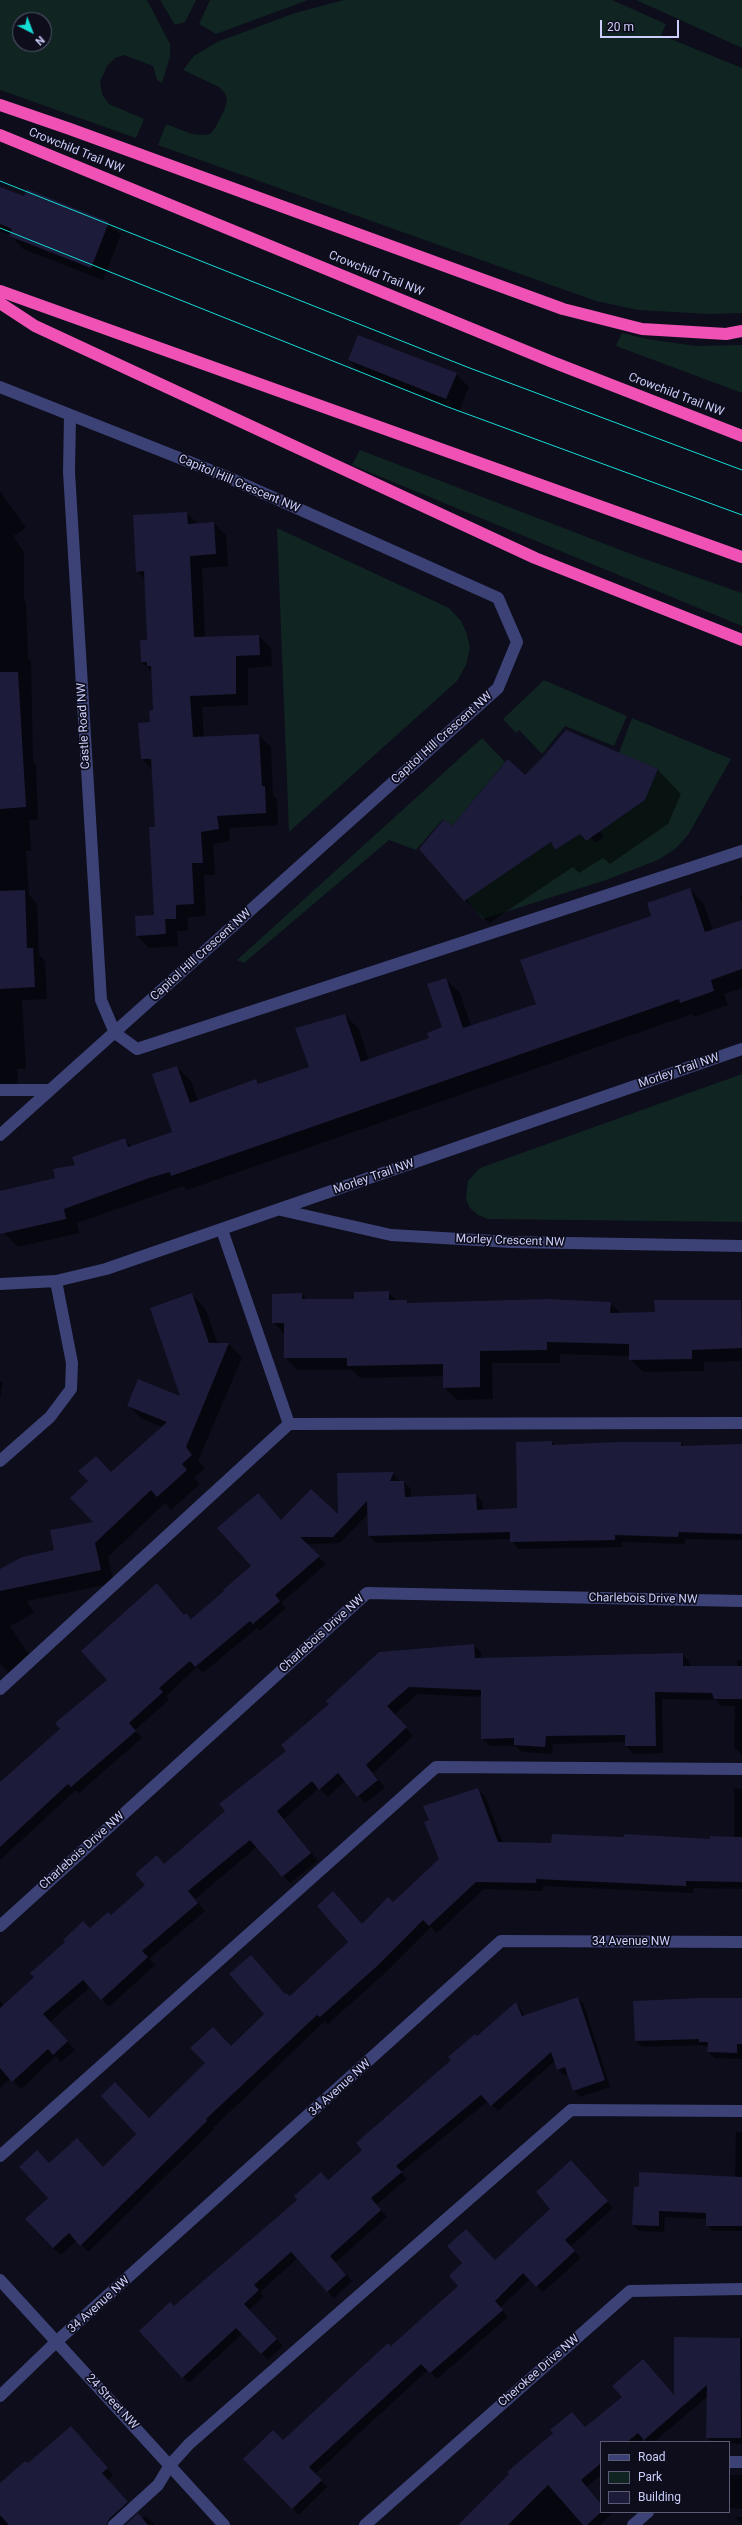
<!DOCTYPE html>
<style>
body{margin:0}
#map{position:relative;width:742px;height:2525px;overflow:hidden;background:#0d0d1b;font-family:Roboto,sans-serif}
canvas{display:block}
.legend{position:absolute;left:600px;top:2441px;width:130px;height:72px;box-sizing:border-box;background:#0d0d1b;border:1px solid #595a74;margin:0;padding:5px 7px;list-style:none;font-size:12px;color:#cbcdfa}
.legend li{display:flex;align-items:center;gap:8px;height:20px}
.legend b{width:20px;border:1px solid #595a74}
.north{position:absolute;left:12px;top:12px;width:40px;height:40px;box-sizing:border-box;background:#0d0d1b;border:1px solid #595a74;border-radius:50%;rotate:138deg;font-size:11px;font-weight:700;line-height:16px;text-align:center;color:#cbcdfa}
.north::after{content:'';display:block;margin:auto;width:14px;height:18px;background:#15ddd4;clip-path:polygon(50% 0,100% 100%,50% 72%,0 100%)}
.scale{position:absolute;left:600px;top:20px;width:79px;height:18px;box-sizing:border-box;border:2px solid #cbcdfa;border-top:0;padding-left:5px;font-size:12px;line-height:14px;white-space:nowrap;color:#cbcdfa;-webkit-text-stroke:3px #0d0d1b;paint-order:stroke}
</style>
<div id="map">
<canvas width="742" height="2525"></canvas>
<ul class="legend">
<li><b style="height:5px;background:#3c4276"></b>Road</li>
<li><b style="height:11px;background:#102421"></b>Park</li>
<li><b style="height:11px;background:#1c1b3a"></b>Building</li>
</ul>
<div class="north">N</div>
<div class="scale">20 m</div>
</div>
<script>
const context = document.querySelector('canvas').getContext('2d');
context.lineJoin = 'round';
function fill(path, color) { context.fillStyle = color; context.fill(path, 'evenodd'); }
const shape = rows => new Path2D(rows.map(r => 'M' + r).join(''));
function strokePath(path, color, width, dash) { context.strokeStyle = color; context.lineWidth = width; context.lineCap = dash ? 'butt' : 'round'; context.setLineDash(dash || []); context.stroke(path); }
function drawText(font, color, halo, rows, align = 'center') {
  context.font = font + ' Roboto,sans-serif'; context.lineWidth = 3.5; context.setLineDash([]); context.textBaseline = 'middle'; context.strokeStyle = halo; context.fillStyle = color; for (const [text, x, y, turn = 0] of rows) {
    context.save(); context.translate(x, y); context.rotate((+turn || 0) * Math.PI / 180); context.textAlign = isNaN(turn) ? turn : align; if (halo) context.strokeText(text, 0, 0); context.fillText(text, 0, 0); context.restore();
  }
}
fill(shape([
 [0,0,147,0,170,44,170,57,162,83,157,80,153,66,124,55,115,58,107,66,100,82,102,94,109,104,144,119,136,138,0,90],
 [20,20,44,20,44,44,20,44],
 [160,0,196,0,185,22,175,25],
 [210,0,308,0,216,34,199,24],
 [344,0,612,0,666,24,661,35,742,68,742,313,709,314,638,310,596,301,158,145,166,124,192,134,203,135,210,134,215,128,224,111,227,101,225,93,219,87,183,70,194,56,217,42,295,13],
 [636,0,742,0,742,48,667,14],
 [622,333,647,339,696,346,742,345,742,393,616,346],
 [360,450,639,557,742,593,742,626,352,465],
 [277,528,449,608,461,621,467,634,470,648,466,665,457,681,289,832],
 [544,680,627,716,614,746,565,726,542,754,519,730,516,733,503,719],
 [632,718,731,759,688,835,675,849,658,860,606,880,483,919,466,899,551,842,555,850,580,834,585,841,591,837,595,843,604,837,600,831,645,800,658,769,619,753],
 [482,738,505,762,452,826,443,819,416,850,389,840,244,963,237,960],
 [742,1074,742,1222,488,1219,478,1215,470,1208,466,1199,468,1181,480,1168]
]), '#102421');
fill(shape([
 [0,188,108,222,121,235,103,280,23,249,10,235,0,231],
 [349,360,456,374,469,387,459,411,361,373],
 [0,491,26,528,13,536,24,552,24,600,26,602,28,659,31,661,33,762,36,765,38,820,29,820,31,851,26,851,29,895,37,904,39,955,45,961,47,999,22,1000,26,1069,17,1069,18,1085,0,1086],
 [187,513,198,524,214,523,226,535,228,566,202,568,205,638,259,636,271,648,272,666,248,668,248,705,202,707,204,738,258,735,271,747,273,796,277,799,278,825,229,828,230,841,213,844,215,875,204,875,206,916,188,917,188,931,177,931,178,946,149,948,137,936,155,916,156,828,153,770,142,759,154,711,152,672,142,662,141,641,148,641,146,580,137,571],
 [566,731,658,770,681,794,668,824,610,864,603,858,579,873,573,867,489,923,465,900,452,828,525,776,543,759],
 [690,889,704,904,713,931,742,921,742,988,724,994,728,1005,695,1017,692,1014,187,1190,183,1186,77,1223,79,1233,18,1247,3,1232,0,1218,0,1192,56,1179,76,1166,125,1140,132,1147,173,1132,177,1067,191,1081,198,1101,255,1080,260,1085,310,1068,345,1015,359,1029,369,1060,430,1039,443,1028,445,979,460,993,471,1026,537,1004],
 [742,895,742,903,740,896],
 [388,1292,397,1301,407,1301,410,1304,610,1303,621,1313,656,1313,741,1301,742,1383,741,1361,704,1362,704,1371,643,1372,630,1359,630,1356,560,1354,560,1363,492,1363,493,1399,457,1400,444,1387,444,1376,360,1378,352,1370,297,1370,285,1357,285,1335,273,1322,302,1294,307,1300,355,1300],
 [192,1295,205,1308,218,1344,229,1344,242,1358,198,1461,205,1468,194,1478,200,1484,171,1510,165,1503,108,1557,114,1583,27,1601,34,1613,10,1626,33,1661,11,1675,0,1664,0,1570,55,1551,95,1522,111,1473,162,1427,142,1419,129,1406,181,1397],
 [0,1380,3,1383,0,1398],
 [552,1442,556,1446,681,1443,685,1447,742,1445,742,1540,685,1539,685,1544,622,1542,622,1547,518,1549,511,1539,376,1543,369,1536,368,1514,340,1543,305,1544,326,1564,281,1603,286,1608,260,1631,257,1628,203,1673,197,1667,166,1696,169,1700,135,1730,142,1738,79,1793,76,1790,0,1860,0,1794,108,1680,164,1592,185,1616,192,1620,253,1566,282,1521,339,1516,393,1473,400,1482,404,1482,411,1489,411,1498,476,1495,483,1502,483,1511,518,1509,517,1443],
 [473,1645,481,1652,481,1659,682,1654,690,1662,690,1667,737,1667,737,1660,742,1660,742,1755,734,1747,735,1706,722,1706,716,1700,662,1699,663,1753,634,1754,626,1746,626,1742,553,1744,552,1754,522,1752,516,1746,490,1746,482,1738,482,1697,417,1694,394,1715,413,1736,373,1773,385,1788,365,1803,345,1781,328,1797,319,1788,284,1819,318,1861,290,1883,257,1847,195,1899,205,1911,149,1959,155,1965,109,2007,90,1987,50,2022,75,2050,61,2062,56,2056,21,2089,11,2078,0,2088,0,2001,4,2005,90,1929,111,1916,146,1885,165,1865,227,1811,221,1804],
 [734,1788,742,1789,742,1889,694,1888,693,1893,543,1886,543,1891,484,1889,437,1933,431,1927,384,1974,328,2024,325,2021,213,2128,214,2129,88,2252,77,2240,61,2255,53,2248,49,2165,103,2168,149,2119,231,2047,285,1995,290,1998,350,1942,362,1925,393,1903,440,1859,477,1789,485,1796,503,1843,552,1844,734,1838],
 [578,1998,584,2005,610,2087,580,2097,574,2090,568,2074,564,2075,558,2069,555,2061,498,2111,488,2101,401,2172,407,2179,376,2205,387,2217,335,2263,352,2281,334,2298,298,2258,260,2292,264,2297,249,2310,283,2346,268,2360,243,2333,189,2383,140,2331,174,2307,363,2150,477,2037,516,2003,525,2016],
 [742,1999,742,2059,715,2058,708,2052,708,2048,703,2045,642,2047,636,2041],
 [736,2132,742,2132,742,2231,713,2231,707,2225,707,2219,665,2217,664,2232,639,2231,633,2225,635,2188,735,2178],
 [577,2168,613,2208,570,2247,581,2258,543,2292,530,2279,500,2308,508,2317,437,2379,428,2370,315,2474,327,2487,299,2515,245,2459,283,2441,495,2261,552,2209],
 [675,2338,742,2338,742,2444,712,2442,707,2437,708,2396,654,2442,647,2442,644,2439,640,2442,601,2442,601,2475,586,2487,601,2504,601,2512,608,2512,611,2515,600,2525,459,2525,572,2413,586,2428,675,2396],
 [71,2427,113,2475,108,2480,133,2509,116,2525,0,2525,0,2484,28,2464],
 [729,2475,742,2475,742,2509,729,2508],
 [146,2516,155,2525,126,2525,142,2519],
 [735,2517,742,2517,742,2524]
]), '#0007');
fill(shape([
 [0,187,24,196,27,189,109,222,91,268,9,236,12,229,0,224],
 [358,335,457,373,446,399,348,360],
 [187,512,188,524,214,522,216,554,190,556,194,637,259,635,260,655,236,656,236,694,190,696,193,737,259,734,262,786,265,786,266,813,217,816,219,829,201,832,203,863,192,863,194,904,176,905,176,919,165,919,166,934,136,936,135,916,154,915,149,827,155,827,151,759,141,759,138,723,150,722,149,711,153,710,151,666,147,666,147,662,141,662,140,640,147,640,144,571,136,572,133,515],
 [0,672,18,672,26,807,0,809],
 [566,730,658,769,645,800,586,841,580,834,555,850,551,842,464,901,419,849,444,819,452,826,508,759,525,775,542,758],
 [690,888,705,932,742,920,742,969,711,980,714,991,680,1003,679,999,171,1176,170,1172,149,1178,64,1209,66,1219,0,1234,0,1191,55,1178,53,1169,75,1165,72,1157,125,1138,128,1147,172,1132,152,1074,177,1066,190,1103,256,1079,258,1084,309,1067,295,1028,345,1014,361,1062,429,1038,427,1033,442,1027,427,984,446,978,463,1028,536,1004,520,960,651,916,647,903],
 [25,890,27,948,33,948,35,987,0,989,0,891],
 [389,1291,389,1300,407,1300,407,1303,547,1299,611,1302,610,1313,655,1312,654,1300,741,1300,742,1348,692,1350,692,1359,629,1360,629,1344,547,1342,547,1350,480,1351,480,1387,443,1388,443,1364,347,1366,347,1358,284,1358,284,1323,272,1323,272,1294,302,1293,302,1299,354,1299,354,1292],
 [192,1293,209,1343,229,1343,186,1447,192,1455,182,1464,187,1470,157,1497,151,1490,95,1543,101,1570,0,1591,0,1569,22,1557,54,1550,50,1530,93,1522,70,1498,88,1481,78,1471,96,1456,111,1472,167,1422,127,1406,138,1379,180,1396,150,1308],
 [552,1441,552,1445,618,1442,681,1442,681,1446,742,1444,742,1534,679,1532,678,1537,615,1535,615,1540,510,1542,510,1532,368,1536,367,1501,333,1537,300,1537,320,1556,275,1595,280,1601,253,1624,250,1621,195,1667,190,1661,159,1688,163,1692,129,1723,136,1731,71,1787,68,1784,0,1847,0,1782,60,1729,55,1723,107,1680,81,1651,157,1583,184,1615,186,1613,191,1619,224,1591,223,1590,251,1566,217,1528,258,1493,281,1520,311,1489,338,1514,337,1473,394,1472,390,1481,404,1481,405,1497,476,1494,477,1510,517,1508,516,1442],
 [474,1644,475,1658,683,1653,683,1666,742,1666,742,1699,714,1699,712,1693,655,1692,656,1746,625,1746,625,1735,546,1736,545,1747,514,1745,514,1738,481,1739,481,1690,409,1687,387,1706,407,1727,366,1765,378,1780,357,1797,338,1773,319,1790,312,1781,277,1811,311,1853,282,1877,250,1840,188,1891,198,1903,142,1951,148,1957,101,2000,83,1980,43,2014,68,2041,53,2055,48,2049,12,2082,0,2068,0,2008,34,1977,30,1973,65,1942,63,1940,83,1921,90,1928,108,1912,111,1915,145,1885,135,1874,157,1855,164,1864,225,1811,219,1804,286,1751,281,1745,329,1704,326,1701,379,1652],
 [478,1788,498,1842,551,1843,552,1834,624,1837,624,1834,710,1839,710,1836,742,1837,742,1882,686,1881,686,1886,536,1879,536,1883,476,1882,429,1926,423,1920,376,1967,320,2017,317,2015,206,2119,207,2121,80,2246,69,2233,53,2248,25,2219,48,2198,19,2167,37,2150,49,2163,77,2138,103,2167,136,2134,101,2096,115,2082,149,2118,205,2063,190,2048,213,2027,231,2046,264,2014,229,1974,251,1955,285,1994,286,1993,290,1996,348,1942,317,1906,333,1891,362,1924,388,1897,393,1902,439,1859,424,1822,429,1820,423,1806],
 [578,1997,605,2080,573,2091,565,2067,557,2070,551,2052,491,2106,481,2095,396,2166,402,2172,371,2198,381,2210,330,2256,346,2275,327,2292,291,2252,254,2285,259,2290,244,2304,277,2339,261,2354,236,2328,182,2378,139,2331,170,2302,174,2306,297,2200,294,2196,321,2172,328,2180,362,2150,356,2143,451,2060,448,2057,475,2034,477,2036,516,2002,522,2016],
 [699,1998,742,1998,742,2044,737,2044,737,2053,707,2052,708,2042,699,2042,699,2039,635,2041,633,2001],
 [571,2160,608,2201,565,2240,575,2251,536,2287,523,2273,495,2301,503,2310,430,2373,421,2364,309,2467,322,2480,292,2509,243,2459,273,2430,283,2440,388,2343,391,2346,458,2286,449,2276,462,2263,447,2246,466,2229,495,2260,550,2209,536,2192],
 [639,2172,742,2177,742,2226,706,2226,706,2213,659,2211,659,2226,632,2225,634,2187,639,2186],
 [674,2337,740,2338,741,2438,706,2438,707,2385,644,2440,638,2433,627,2442,601,2442,601,2463,581,2480,601,2504,601,2512,587,2525,583,2525,548,2485,508,2525,458,2525,509,2474,507,2472,553,2433,550,2430,572,2412,585,2427,622,2397,612,2386,643,2359,674,2395],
 [71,2426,108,2468,102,2473,128,2502,109,2519,107,2525,9,2525,0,2515,0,2483,25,2461,28,2463],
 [138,2513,148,2525,125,2525]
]), '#1c1b3a');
strokePath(shape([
 [0,387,225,476,498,598,517,642,498,688,0,1135],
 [70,416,69,472,101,1000,115,1033],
 [115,1033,137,1049,742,851],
 [0,1090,50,1090],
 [281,1210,391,1235,511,1242,742,1246],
 [0,1284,56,1281,106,1269,742,1049],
 [289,1424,742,1423],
 [0,1461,50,1417,71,1389,72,1363,56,1281],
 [0,1689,289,1424,222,1230],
 [0,1926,367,1593,742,1601],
 [0,2156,436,1767,742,1769],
 [0,2280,224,2525],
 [0,2396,56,2342,501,1941,742,1942],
 [729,2462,742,2462],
 [114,2525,158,2485,170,2465,189,2444,571,2110,742,2111],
 [365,2525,630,2291,742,2289],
 [633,2525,648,2512]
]), '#3c4276', 12);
strokePath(shape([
 [0,105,70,129,563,309,642,329,726,334,742,331],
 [0,135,550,361,742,436],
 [0,291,742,557],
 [0,303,35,326,535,558,742,640]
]), '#ef52b4', 12);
strokePath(shape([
 [0,181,467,367,742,470],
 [0,228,448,407,742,515]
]), '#15ddd4', 1);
drawText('12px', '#cbcdfa', '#0d0d1b', [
 ["Crowchild Trail NW",76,151,22],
 ["Crowchild Trail NW",376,274,22],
 ["Crowchild Trail NW",676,395,21],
 ["Capitol Hill Crescent NW",239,484,23],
 ["Castle Road NW",84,726,-93],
 ["Capitol Hill Crescent NW",442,738,-42],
 ["Capitol Hill Crescent NW",201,955,-42],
 ["Morley Trail NW",679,1071,-19],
 ["Morley Trail NW",374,1177,-19],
 ["Morley Crescent NW",510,1241,2],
 ["Charlebois Drive NW",643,1599,1],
 ["Charlebois Drive NW",322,1634,-42],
 ["Charlebois Drive NW",82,1851,-42],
 ["34 Avenue NW",631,1942],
 ["34 Avenue NW",340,2088,-42],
 ["34 Avenue NW",99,2305,-42],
 ["Cherokee Drive NW",539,2371,-41],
 ["24 Street NW",112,2402,47]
]);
</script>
